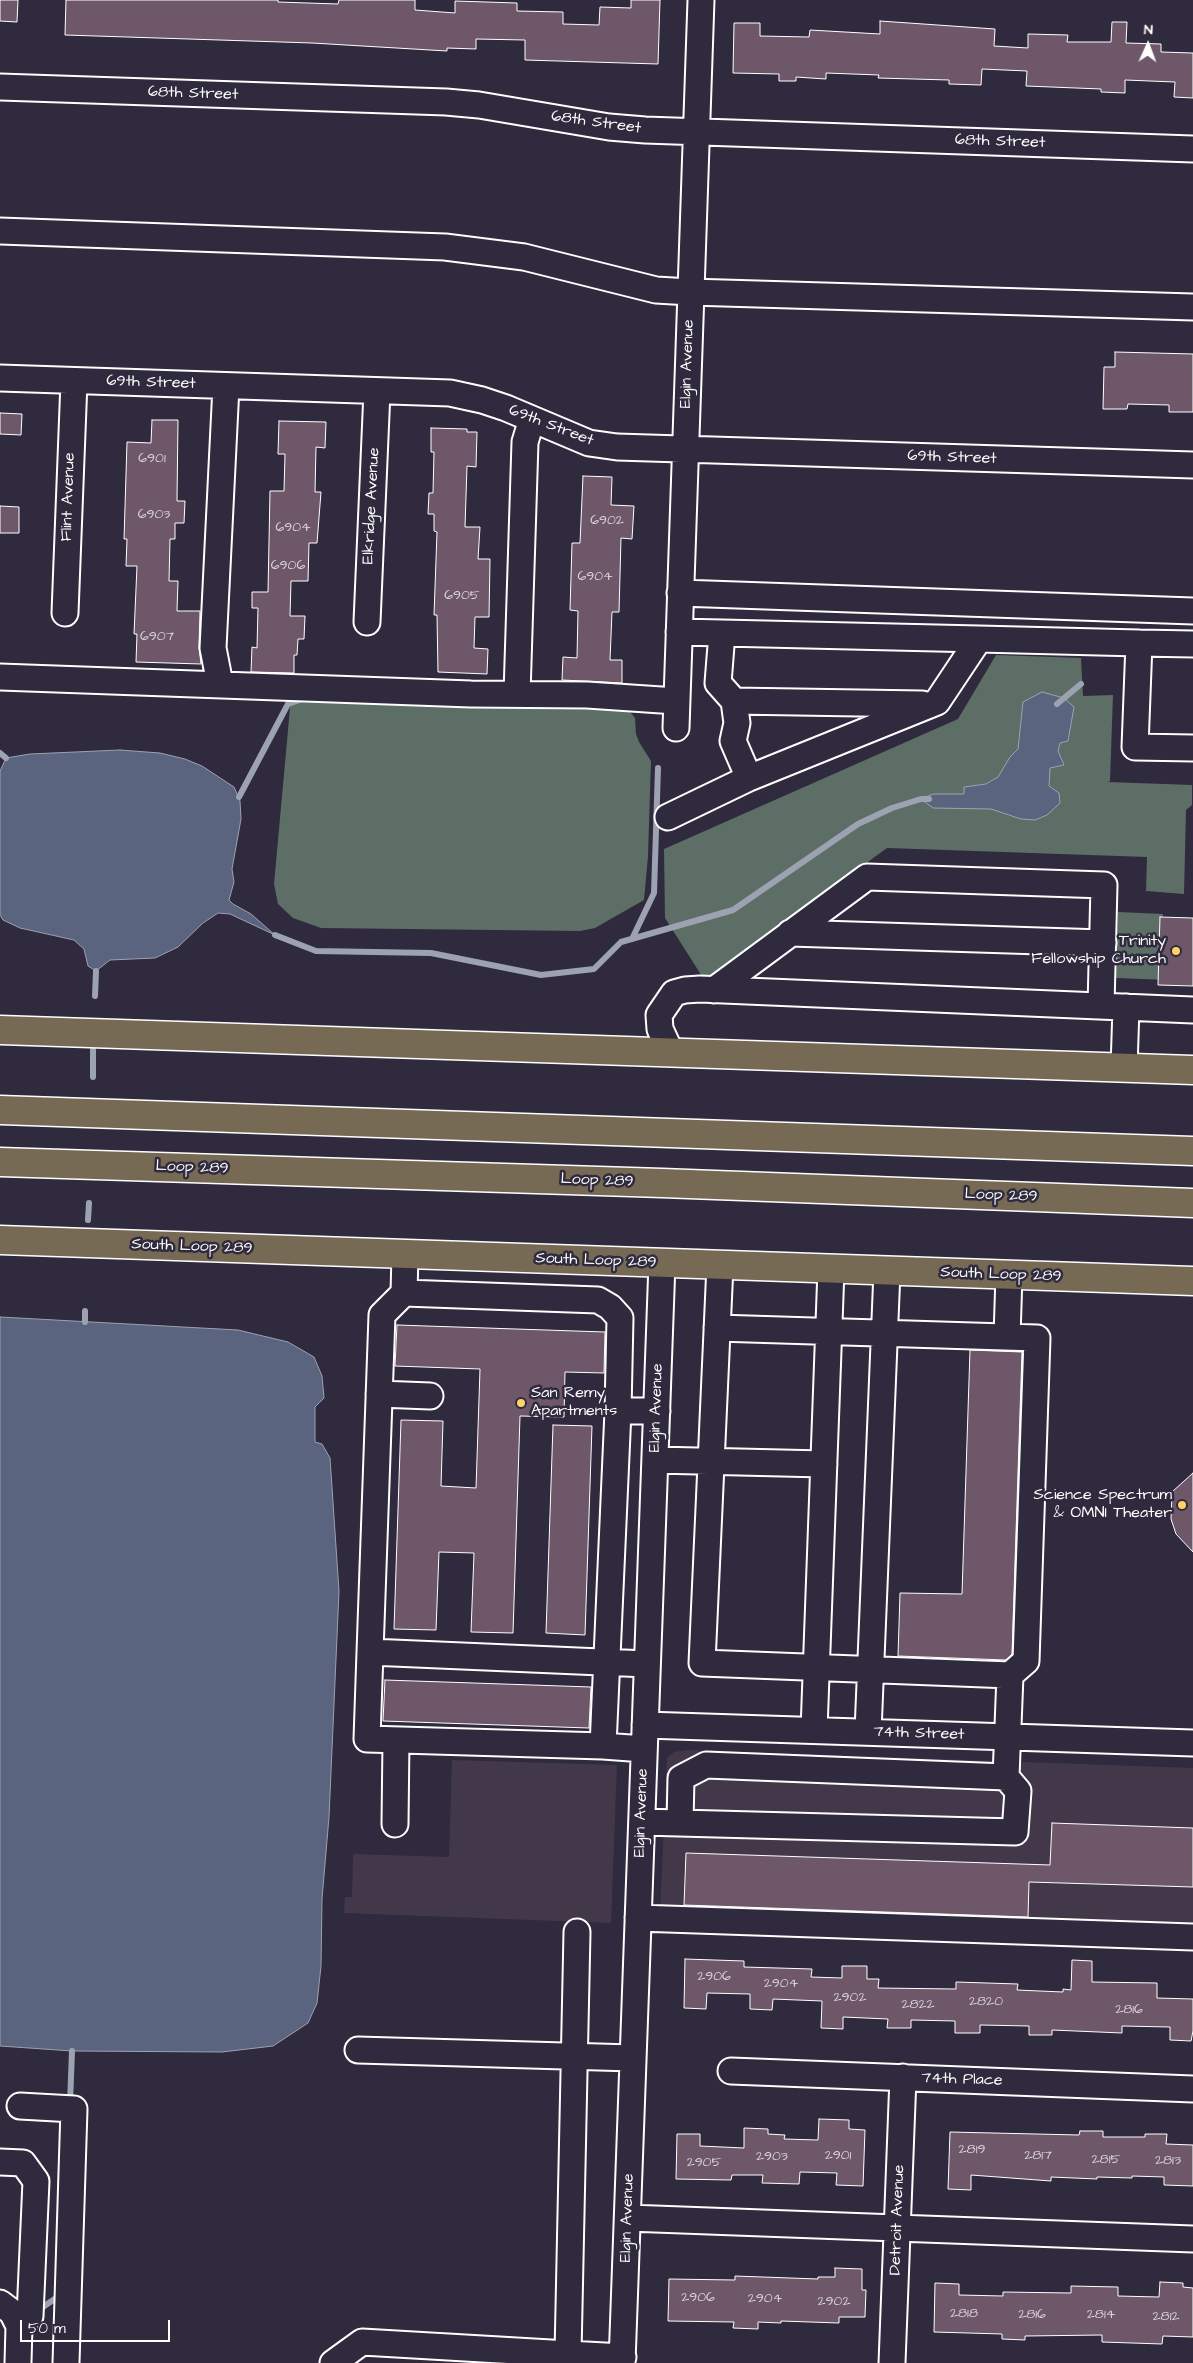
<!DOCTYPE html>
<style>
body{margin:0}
#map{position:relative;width:1193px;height:2363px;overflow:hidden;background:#2f2a3d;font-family:"Architects Daughter",sans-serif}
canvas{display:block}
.north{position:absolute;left:1123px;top:20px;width:50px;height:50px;-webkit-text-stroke:4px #2f2a3d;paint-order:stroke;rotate:2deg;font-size:14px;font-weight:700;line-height:20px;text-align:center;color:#fff}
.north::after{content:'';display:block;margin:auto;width:18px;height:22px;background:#fff;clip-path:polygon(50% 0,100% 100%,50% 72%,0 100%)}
.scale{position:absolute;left:20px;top:2320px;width:150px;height:22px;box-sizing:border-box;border:2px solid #fff;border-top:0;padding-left:6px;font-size:15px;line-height:18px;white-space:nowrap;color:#fff;-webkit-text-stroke:4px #2f2a3d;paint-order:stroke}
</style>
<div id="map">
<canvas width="1193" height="2363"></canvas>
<div class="north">N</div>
<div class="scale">50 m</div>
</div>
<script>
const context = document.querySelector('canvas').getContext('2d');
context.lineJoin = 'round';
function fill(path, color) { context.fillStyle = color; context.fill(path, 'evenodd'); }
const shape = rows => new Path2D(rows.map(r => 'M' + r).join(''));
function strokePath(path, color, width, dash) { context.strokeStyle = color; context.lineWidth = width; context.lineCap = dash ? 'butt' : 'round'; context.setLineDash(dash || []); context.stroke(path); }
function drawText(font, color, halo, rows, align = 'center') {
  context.font = font + ' "Architects Daughter",sans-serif'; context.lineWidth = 5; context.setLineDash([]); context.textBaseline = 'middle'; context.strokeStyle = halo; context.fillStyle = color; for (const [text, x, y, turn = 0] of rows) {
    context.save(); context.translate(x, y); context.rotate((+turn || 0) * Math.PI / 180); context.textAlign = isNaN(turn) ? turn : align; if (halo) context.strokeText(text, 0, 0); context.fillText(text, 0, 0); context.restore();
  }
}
fill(shape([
 [687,1750,1193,1768,1193,1930,660,1912,667,1758,674,1752],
 [452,1760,617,1765,611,1923,344,1913,345,1897,352,1897,353,1854,449,1857]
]), '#42384a');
fill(shape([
 [996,655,1081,658,1083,696,1113,695,1110,781,1108,782,1192,785,1192,805,1186,810,1184,894,1146,891,1147,857,887,848,705,981,665,918,664,849,958,719],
 [291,697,627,708,635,718,636,734,639,742,651,761,648,856,644,900,595,928,580,931,321,928,293,918,278,904,274,884],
 [1118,912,1163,914,1162,935,1168,980,1116,978]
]), '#5c6e65');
const water = shape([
 [1042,692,1064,698,1074,707,1068,741,1060,743,1058,751,1064,765,1050,768,1049,786,1059,793,1060,803,1047,815,1035,820,1021,819,991,809,933,808,921,799,933,794,964,794,964,787,986,784,998,777,1010,757,1018,749,1023,702,1042,692],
 [120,750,160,753,185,759,202,766,234,787,240,801,241,819,232,869,234,882,229,900,233,904,251,914,275,935,230,914,218,913,203,923,178,947,155,958,110,960,96,971,88,966,84,949,74,940,20,928,3,920,0,915,0,771,6,758,30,754,120,750],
 [0,1317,238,1330,288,1342,314,1357,322,1376,324,1398,315,1407,315,1442,322,1444,330,1458,339,1591,329,1817,322,1899,321,1966,317,2003,308,2023,273,2046,222,2052,72,2051,0,2046,0,1317]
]);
fill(water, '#5b647e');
strokePath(water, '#9da2b2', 1);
strokePath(shape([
 [1057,704,1081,684],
 [0,753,6,758],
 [239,797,288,704,305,698],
 [275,935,316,951,431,953,541,975,594,969,621,942,733,910,858,824,892,808,921,799,929,799],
 [632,939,654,893,658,768],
 [95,996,96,971],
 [93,1077,93,1050],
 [88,1220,89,1203],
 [85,1322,85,1311],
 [70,2104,72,2051],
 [37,2311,62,2294]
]), '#9da2b2', 6);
const building = shape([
 [0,0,18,0,17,22,0,21,0,0],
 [66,0,278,0,278,2,338,4,339,0,415,0,415,10,455,13,455,1,517,3,517,11,563,12,563,24,599,25,600,7,631,8,631,0,660,0,658,64,525,60,525,40,476,39,476,49,447,48,447,51,312,43,65,35,66,0],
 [880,21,995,29,994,46,1028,48,1028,34,1068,35,1067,42,1111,42,1112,22,1127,22,1126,43,1161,44,1161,52,1193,53,1193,98,1174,97,1175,82,1125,80,1125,93,1101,92,1101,89,1026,86,1027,71,982,69,981,85,949,84,949,80,878,78,879,75,826,73,826,79,796,77,796,81,779,81,779,74,733,73,734,23,760,23,760,36,809,37,810,30,880,34,880,21],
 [1115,352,1193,354,1193,412,1169,412,1169,405,1128,404,1127,409,1103,409,1104,367,1115,367,1115,352],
 [0,413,22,414,21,435,0,434,0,413],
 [152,420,178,420,177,501,185,501,184,523,175,523,175,539,170,539,169,581,178,581,177,611,200,611,199,647,201,664,136,662,137,634,134,634,137,566,126,566,127,539,124,539,127,442,151,443,152,420],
 [279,421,326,422,325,448,316,447,315,492,321,492,317,543,309,543,308,581,291,581,290,616,305,616,304,639,298,639,297,655,294,655,294,673,251,672,252,647,257,648,258,608,252,608,252,592,268,592,270,491,284,491,285,454,278,454,279,421],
 [431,428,467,429,467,432,477,432,476,467,467,466,465,527,480,527,478,559,490,559,489,617,475,617,474,648,488,649,487,674,438,672,437,615,434,615,437,532,434,531,434,514,428,514,429,493,433,493,434,452,431,452,431,428],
 [583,476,612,477,611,505,634,506,632,539,621,538,619,612,612,612,610,660,622,660,622,683,562,680,563,657,577,658,578,611,570,610,572,543,580,543,583,476],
 [0,506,19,507,19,533,0,533,0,506],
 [1160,917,1193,918,1193,986,1158,985,1160,917],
 [397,1325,605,1332,604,1373,565,1372,564,1417,520,1416,513,1633,471,1632,474,1553,439,1552,436,1630,394,1629,401,1420,443,1421,441,1486,476,1488,480,1369,395,1366,397,1325],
 [970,1350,1022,1352,1012,1654,1006,1660,898,1656,900,1593,962,1594,970,1350],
 [553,1425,592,1426,585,1635,546,1633,553,1425],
 [1193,1473,1193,1552,1176,1534,1171,1519,1172,1492,1193,1473],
 [385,1680,591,1687,589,1728,383,1721,385,1680],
 [1052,1823,1193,1828,1193,1887,1029,1882,1028,1917,684,1905,686,1853,1050,1865,1052,1823],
 [685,1959,744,1961,744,1967,812,1969,811,1977,842,1978,842,1966,867,1966,867,1979,879,1979,878,1988,956,1989,956,1982,1018,1984,1017,1990,1063,1992,1063,1989,1071,1990,1072,1960,1092,1961,1092,1982,1157,1983,1157,1998,1193,1999,1193,2031,1191,2041,1170,2040,1170,2027,1122,2026,1122,2033,1052,2030,1052,2035,1029,2035,1029,2026,980,2025,980,2033,955,2033,955,2021,911,2020,911,2028,887,2028,888,2019,843,2017,843,2029,821,2028,822,2001,773,1999,772,2010,750,2009,750,1994,707,1993,706,2009,684,2008,685,1959],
 [819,2119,849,2120,849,2129,865,2130,863,2186,836,2185,837,2173,800,2172,799,2184,762,2183,763,2175,732,2175,731,2180,676,2179,677,2134,700,2134,700,2146,744,2148,744,2128,768,2129,768,2134,785,2135,784,2139,818,2140,819,2119],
 [1080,2131,1103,2131,1103,2137,1145,2137,1145,2134,1167,2134,1166,2144,1193,2145,1193,2186,1164,2185,1164,2177,1132,2176,1132,2178,1097,2177,1097,2179,1051,2177,1051,2181,971,2175,971,2190,948,2189,950,2132,1079,2135,1080,2131],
 [835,2268,862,2269,862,2290,866,2290,865,2317,839,2317,839,2323,781,2321,781,2323,758,2322,758,2329,733,2328,734,2322,668,2321,669,2279,735,2280,735,2276,818,2279,818,2277,835,2277,835,2268],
 [1160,2282,1183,2283,1183,2287,1193,2288,1193,2337,1163,2336,1162,2344,1102,2342,1102,2335,1025,2336,1025,2340,1002,2339,1002,2334,934,2332,935,2283,959,2284,959,2295,1003,2296,1003,2292,1071,2293,1071,2286,1118,2287,1118,2296,1159,2297,1160,2282]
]);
fill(building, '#6e5769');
strokePath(building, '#fff', 1);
const minor = shape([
 [0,87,446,102,479,105,609,127,645,130,1193,149],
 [0,231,445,247,524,257,656,290,690,292,1193,307],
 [0,378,450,393,482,400,506,408,589,443,617,447,1193,465],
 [680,593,1193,611],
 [65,613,74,381],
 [367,622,377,391],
 [679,632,722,633],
 [979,639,937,702,749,778,733,741,737,723,734,701,718,683,722,633,979,639,1139,643,1193,644],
 [1139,643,1135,747,1193,748],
 [0,677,471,694,587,695,676,701],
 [220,684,213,648,226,386],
 [517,694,525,442,532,419],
 [734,701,922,704],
 [676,728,701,0],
 [668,817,749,778],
 [790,933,1103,943],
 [714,990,867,877,1104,885,1101,1006],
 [671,1053,660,1029,659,1015,674,993,685,990,700,989,1193,1010],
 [1124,1068,1126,1007],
 [405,1254,404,1293,382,1315,370,1652,647,1664],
 [720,1265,702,1663,1010,1675,1006,1777],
 [404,1293,598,1300,610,1307,620,1318,618,1411,657,1411],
 [717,1328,1037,1338,1026,1661,1010,1675],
 [1007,1337,1009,1275],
 [379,1394,430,1396],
 [655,1460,824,1464],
 [370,1652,367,1739,603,1746,618,1411],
 [645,1725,1193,1743],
 [814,1730,831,1269],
 [868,1732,887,1271],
 [603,1746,644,1749],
 [642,1822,1015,1832,1018,1791,1006,1777,706,1765,681,1778,680,1823],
 [395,1824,396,1740],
 [638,1918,1193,1937],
 [358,2050,633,2058],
 [731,2071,1193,2089],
 [20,2106,74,2109,66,2363],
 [0,2162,23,2163,36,2181,30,2316,19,2326],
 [628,2218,1193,2239],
 [0,2303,12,2312,19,2326,18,2363],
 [568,2354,623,2357],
 [333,2363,362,2342,568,2354,577,1932],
 [622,2363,662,1263],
 [892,2363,903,2077]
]);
const major = shape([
 [0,1030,1193,1070],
 [0,1240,1193,1281]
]);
const highway = shape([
 [0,1110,1193,1151],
 [0,1162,662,1183,1193,1203]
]);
strokePath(minor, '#fff', 29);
strokePath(major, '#fff', 31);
strokePath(highway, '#fff', 31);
strokePath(minor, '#2f2a3d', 25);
strokePath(major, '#776a54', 28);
strokePath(highway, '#776a54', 28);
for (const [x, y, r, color] of [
 [1176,951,5,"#ffd166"],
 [521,1403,5,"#ffd166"],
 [1182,1505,5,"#ffd166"]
]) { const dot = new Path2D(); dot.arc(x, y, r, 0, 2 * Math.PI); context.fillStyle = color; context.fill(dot); strokePath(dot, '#2f2a3d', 2); }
drawText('14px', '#dbd5da', null, [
 ["6901",152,459],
 ["6903",154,515],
 ["6902",607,521],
 ["6904",293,528],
 ["6906",288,566],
 ["6904",595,577],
 ["6905",462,596],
 ["6907",157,637],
 ["2906",714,1977],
 ["2904",781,1984],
 ["2902",850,1998],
 ["2820",986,2002],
 ["2822",918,2005],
 ["2816",1129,2010],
 ["2819",972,2150],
 ["2901",838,2156],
 ["2817",1038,2156],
 ["2903",772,2157],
 ["2815",1106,2160],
 ["2813",1168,2161],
 ["2905",704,2163],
 ["2906",698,2298],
 ["2904",765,2299],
 ["2902",834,2302],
 ["2818",964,2314],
 ["2816",1032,2315],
 ["2814",1101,2315],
 ["2812",1166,2317]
]);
drawText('16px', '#fff', '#2f2a3d', [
 ["68th Street",193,94,2],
 ["68th Street",596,123,8],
 ["68th Street",1000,142,2],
 ["Elgin Avenue",688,364,-88],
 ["69th Street",151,383,2],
 ["69th Street",551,426,21],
 ["69th Street",952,458,2],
 ["Flint Avenue",69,497,-88],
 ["Elkridge Avenue",372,506,-87],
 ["Loop 289",192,1168,2],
 ["Loop 289",597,1181,2],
 ["Loop 289",1001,1196,2],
 ["South Loop 289",192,1247,2],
 ["South Loop 289",596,1261,2],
 ["South Loop 289",1001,1275,2],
 ["Elgin Avenue",657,1408,-88],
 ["74th Street",919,1734,2],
 ["Elgin Avenue",642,1813,-88],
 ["74th Place",962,2080,2],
 ["Elgin Avenue",628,2218,-88],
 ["Detroit Avenue",898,2220,-88]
]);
drawText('16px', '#fff', '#2f2a3d', [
 ["Trinity",1166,942],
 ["Fellowship Church",1166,960],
 ["San Remy",531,1394,"left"],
 ["Apartments",531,1412,"left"],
 ["Science Spectrum",1172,1496],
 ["& OMNI Theater",1172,1514]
], 'right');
</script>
